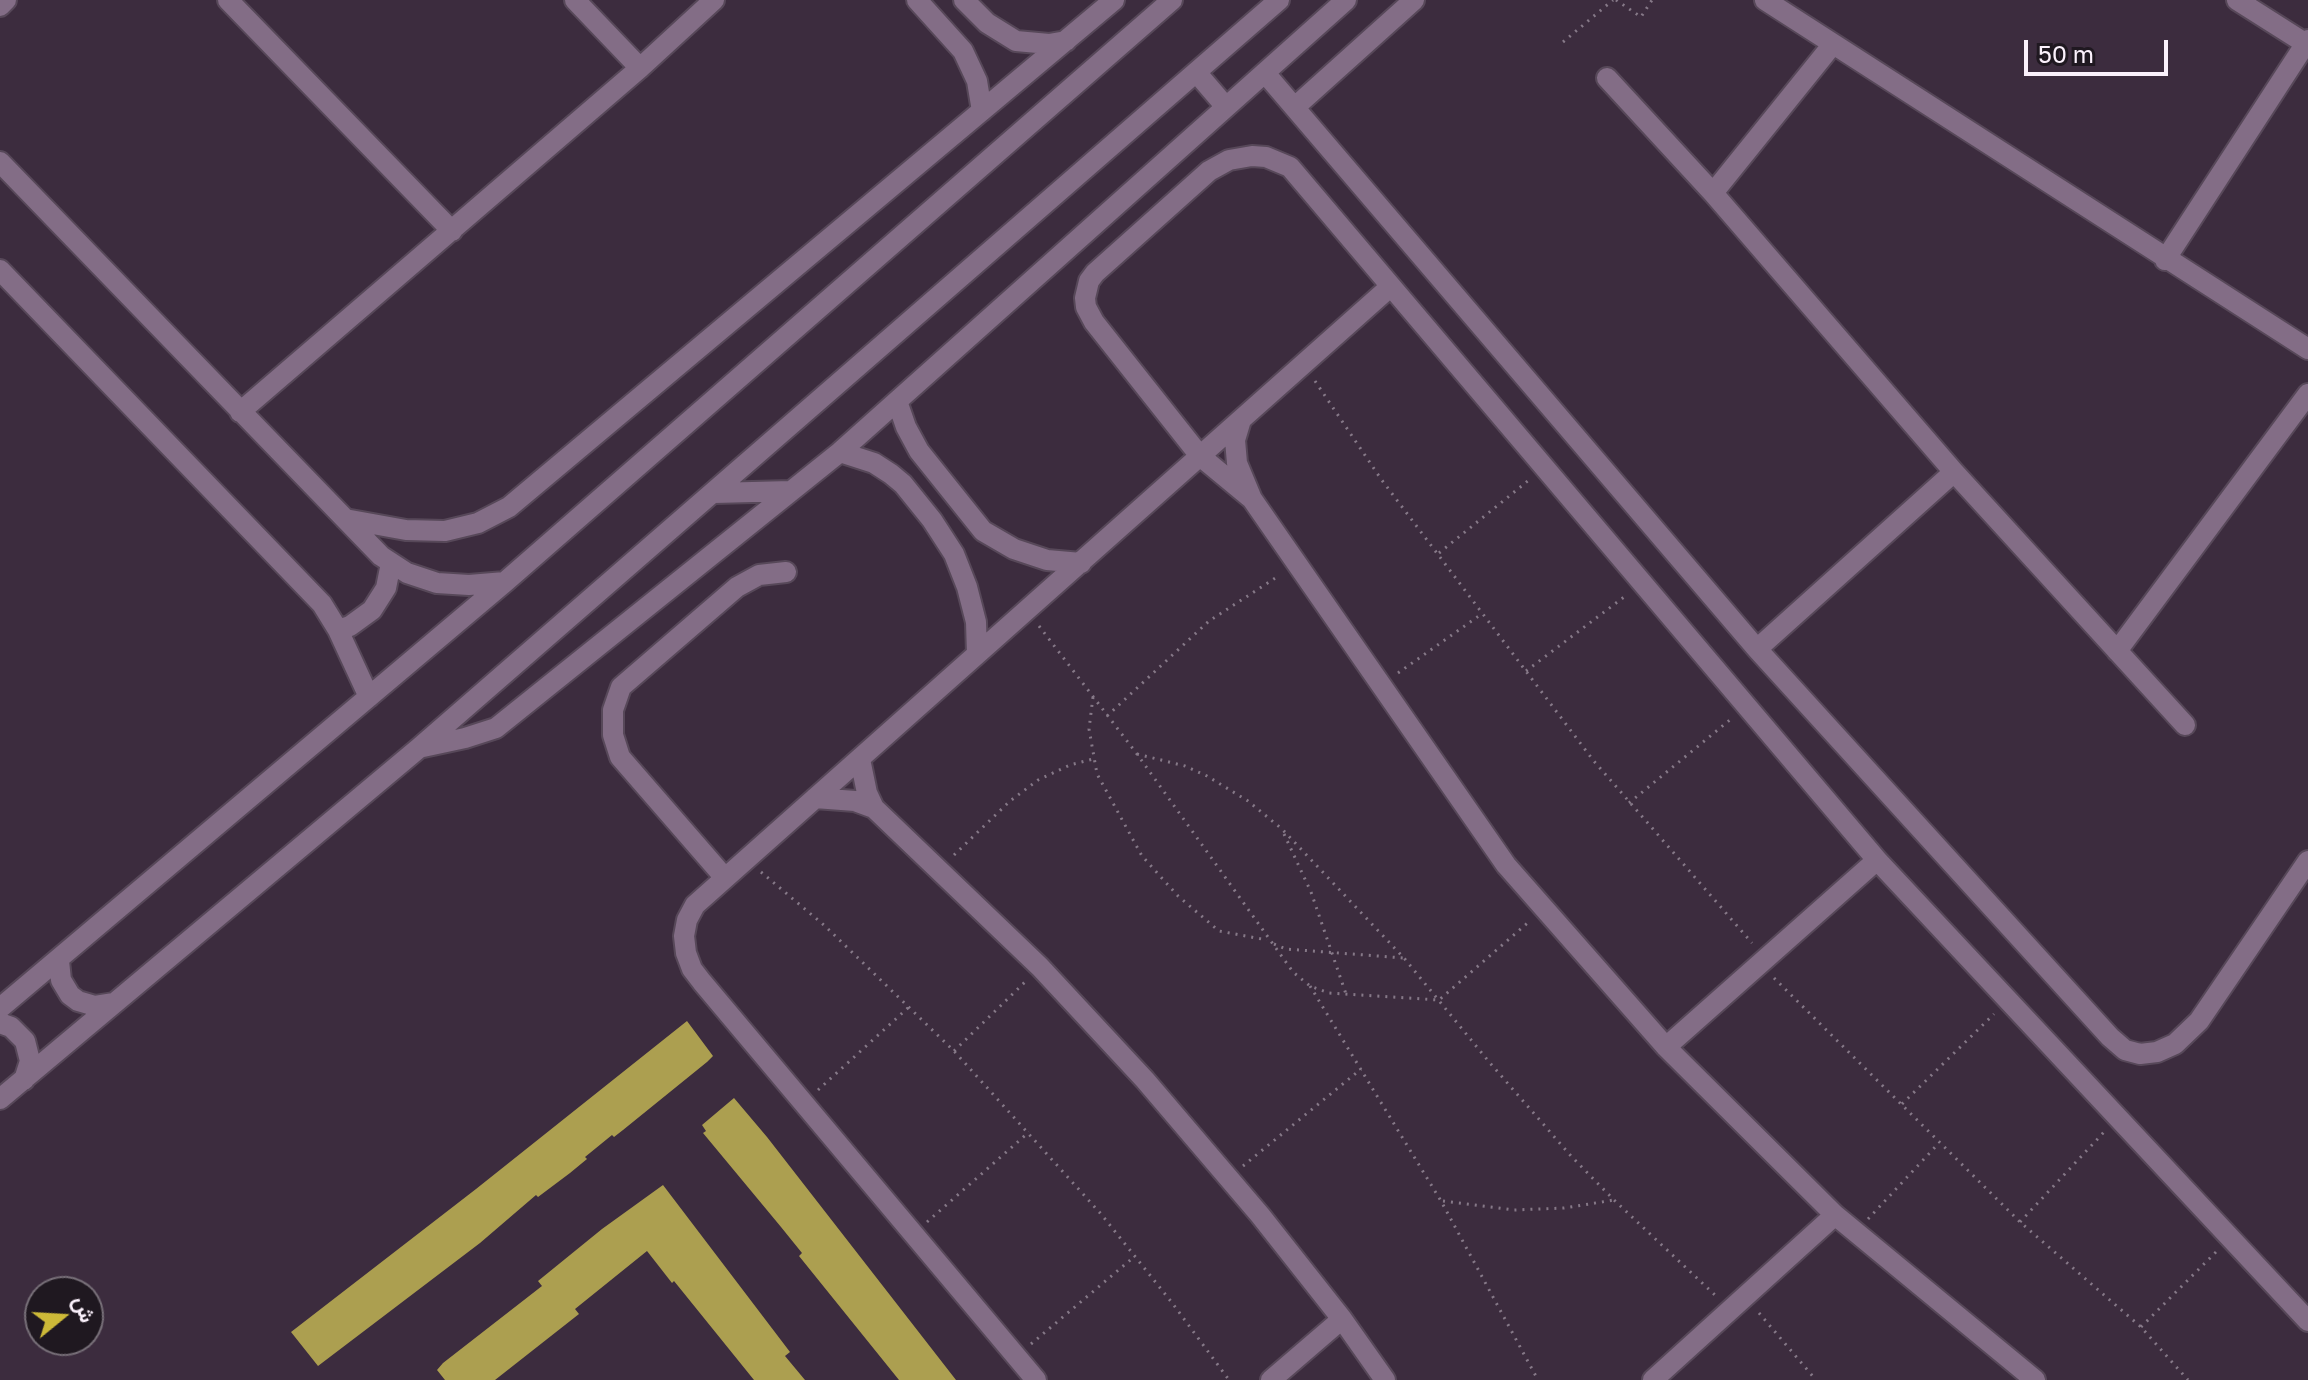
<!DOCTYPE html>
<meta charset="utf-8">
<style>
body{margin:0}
#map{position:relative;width:2308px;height:1380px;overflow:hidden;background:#3c2c3e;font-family:"Golos Text",Vazirmatn,sans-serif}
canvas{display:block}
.north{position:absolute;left:24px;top:1276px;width:80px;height:80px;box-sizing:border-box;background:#1f1820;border:2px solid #776f78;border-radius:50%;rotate:72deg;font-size:22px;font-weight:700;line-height:32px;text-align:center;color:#fbf1fc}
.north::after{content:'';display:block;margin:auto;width:28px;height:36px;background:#cdb938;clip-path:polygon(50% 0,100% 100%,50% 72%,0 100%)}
.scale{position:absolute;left:2024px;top:40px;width:144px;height:36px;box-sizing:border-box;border:4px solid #fbf1fc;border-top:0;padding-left:10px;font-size:24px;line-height:28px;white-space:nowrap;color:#fbf1fc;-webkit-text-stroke:6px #1f1820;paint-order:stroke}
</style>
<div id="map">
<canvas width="2308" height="1380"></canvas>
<div class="north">ش</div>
<div class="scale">50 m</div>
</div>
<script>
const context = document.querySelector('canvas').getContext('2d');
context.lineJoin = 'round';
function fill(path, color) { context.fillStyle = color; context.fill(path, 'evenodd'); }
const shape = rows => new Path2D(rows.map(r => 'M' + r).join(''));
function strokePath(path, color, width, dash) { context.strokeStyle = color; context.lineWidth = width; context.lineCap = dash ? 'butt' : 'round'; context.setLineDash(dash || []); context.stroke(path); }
fill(shape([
 [687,1021,713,1056,707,1062,623,1130,614,1137,612,1135,585,1157,587,1159,570,1173,538,1197,536,1195,480,1243,318,1366,291,1332,476,1189],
 [734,1098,767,1137,956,1380,899,1380,799,1256,802,1253,781,1227,703,1133,706,1131,702,1125],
 [663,1185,790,1352,785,1356,805,1380,754,1380,674,1281,672,1283,647,1251,575,1309,579,1314,495,1380,445,1380,437,1370,443,1363,542,1286,538,1281,602,1229]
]), '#ac9f50');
const minor = shape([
 [228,0,452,231],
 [575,0,640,68],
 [917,0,963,51,977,81,982,111],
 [964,0,987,23,1016,41,1049,44,1066,41],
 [1765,0,2308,349],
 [2237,0,2308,45],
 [0,6,6,0],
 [1196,72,1226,107],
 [1265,73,1757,649,2110,1037,2125,1050,2140,1054,2157,1052,2175,1044,2199,1021,2308,861],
 [1607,78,1713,193,1954,472,2185,725],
 [1295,107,1414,0],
 [0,162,381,556,407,573,437,583,469,585,505,582],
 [1713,193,1833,44],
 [2165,260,2308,40],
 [0,270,322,604,338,630,369,697],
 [897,401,906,427,919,451,983,531,1014,549,1047,560,1081,563],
 [240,412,640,68,714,0],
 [1241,420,1235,440,1237,463,1252,499,1506,865,1666,1047,1835,1215,2035,1380],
 [840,452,874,463,891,474,903,484,932,520,954,554,967,587,976,622,977,654],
 [714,493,791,491],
 [1252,499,1200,456,1094,322,1086,307,1085,298,1089,281,1095,273,1209,171,1229,160,1252,156,1266,157,1290,167,1877,860,2308,1321],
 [345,519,406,530,445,531,478,523,509,507,1114,0],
 [338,630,350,626,372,610,386,588,391,563],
 [1757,649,1954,472],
 [2117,651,2308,394],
 [423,747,465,738,496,728,840,452,1346,0],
 [860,759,867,793,874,808],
 [815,798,855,801,874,808,1040,967,1145,1080,1260,1215,1342,1319,1385,1380],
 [725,878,620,757,613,735,613,710,621,687,737,587,759,575,786,572],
 [59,961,61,980,70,995,78,1001,95,1006,114,1003],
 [0,1008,505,582,1172,0],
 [0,1023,11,1027,25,1041,30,1061,24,1080],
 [1666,1047,1877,860],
 [0,1099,419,748,1279,0],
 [1036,1380,702,982,692,969,686,953,684,936,687,920,695,905,1390,287],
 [1271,1380,1342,1319],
 [1653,1380,1835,1215]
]);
strokePath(minor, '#574859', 24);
strokePath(shape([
 [1616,0,1641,17,1652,0],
 [1563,42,1613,0],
 [1315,381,1381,479,1593,760,1752,943],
 [1439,553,1529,480],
 [1039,626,1137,754,1293,972,1310,986,1329,993,1439,1000,1531,920],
 [1526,671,1628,594],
 [1398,673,1483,613],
 [1093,697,1089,729,1097,774,1142,856,1178,896,1219,931,1267,940],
 [1107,716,1209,621,1280,575],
 [1137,754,1185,766,1207,776,1248,801,1282,829,1404,958,1490,1063,1571,1156,1614,1200,1716,1296],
 [1629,803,1731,719],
 [1284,834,1311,892,1346,994],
 [954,855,1010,801,1038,780,1070,765,1093,759],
 [761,872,825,926,954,1051,1101,1214,1173,1304,1229,1380],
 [1274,944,1286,949,1404,958],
 [1774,978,2020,1222,2141,1327,2188,1380],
 [1310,986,1441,1201,1538,1380],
 [954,1051,1026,981],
 [818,1090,910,1006],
 [1902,1104,1994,1014],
 [1243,1166,1361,1069],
 [1443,1201,1514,1210,1564,1208,1614,1200],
 [1868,1219,1939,1143],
 [927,1222,1029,1132],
 [2020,1222,2105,1131],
 [1759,1313,1816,1380],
 [2141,1327,2217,1251],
 [1031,1344,1135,1256]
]), '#867988', 3, [2, 6]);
strokePath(minor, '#836d86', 20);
</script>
